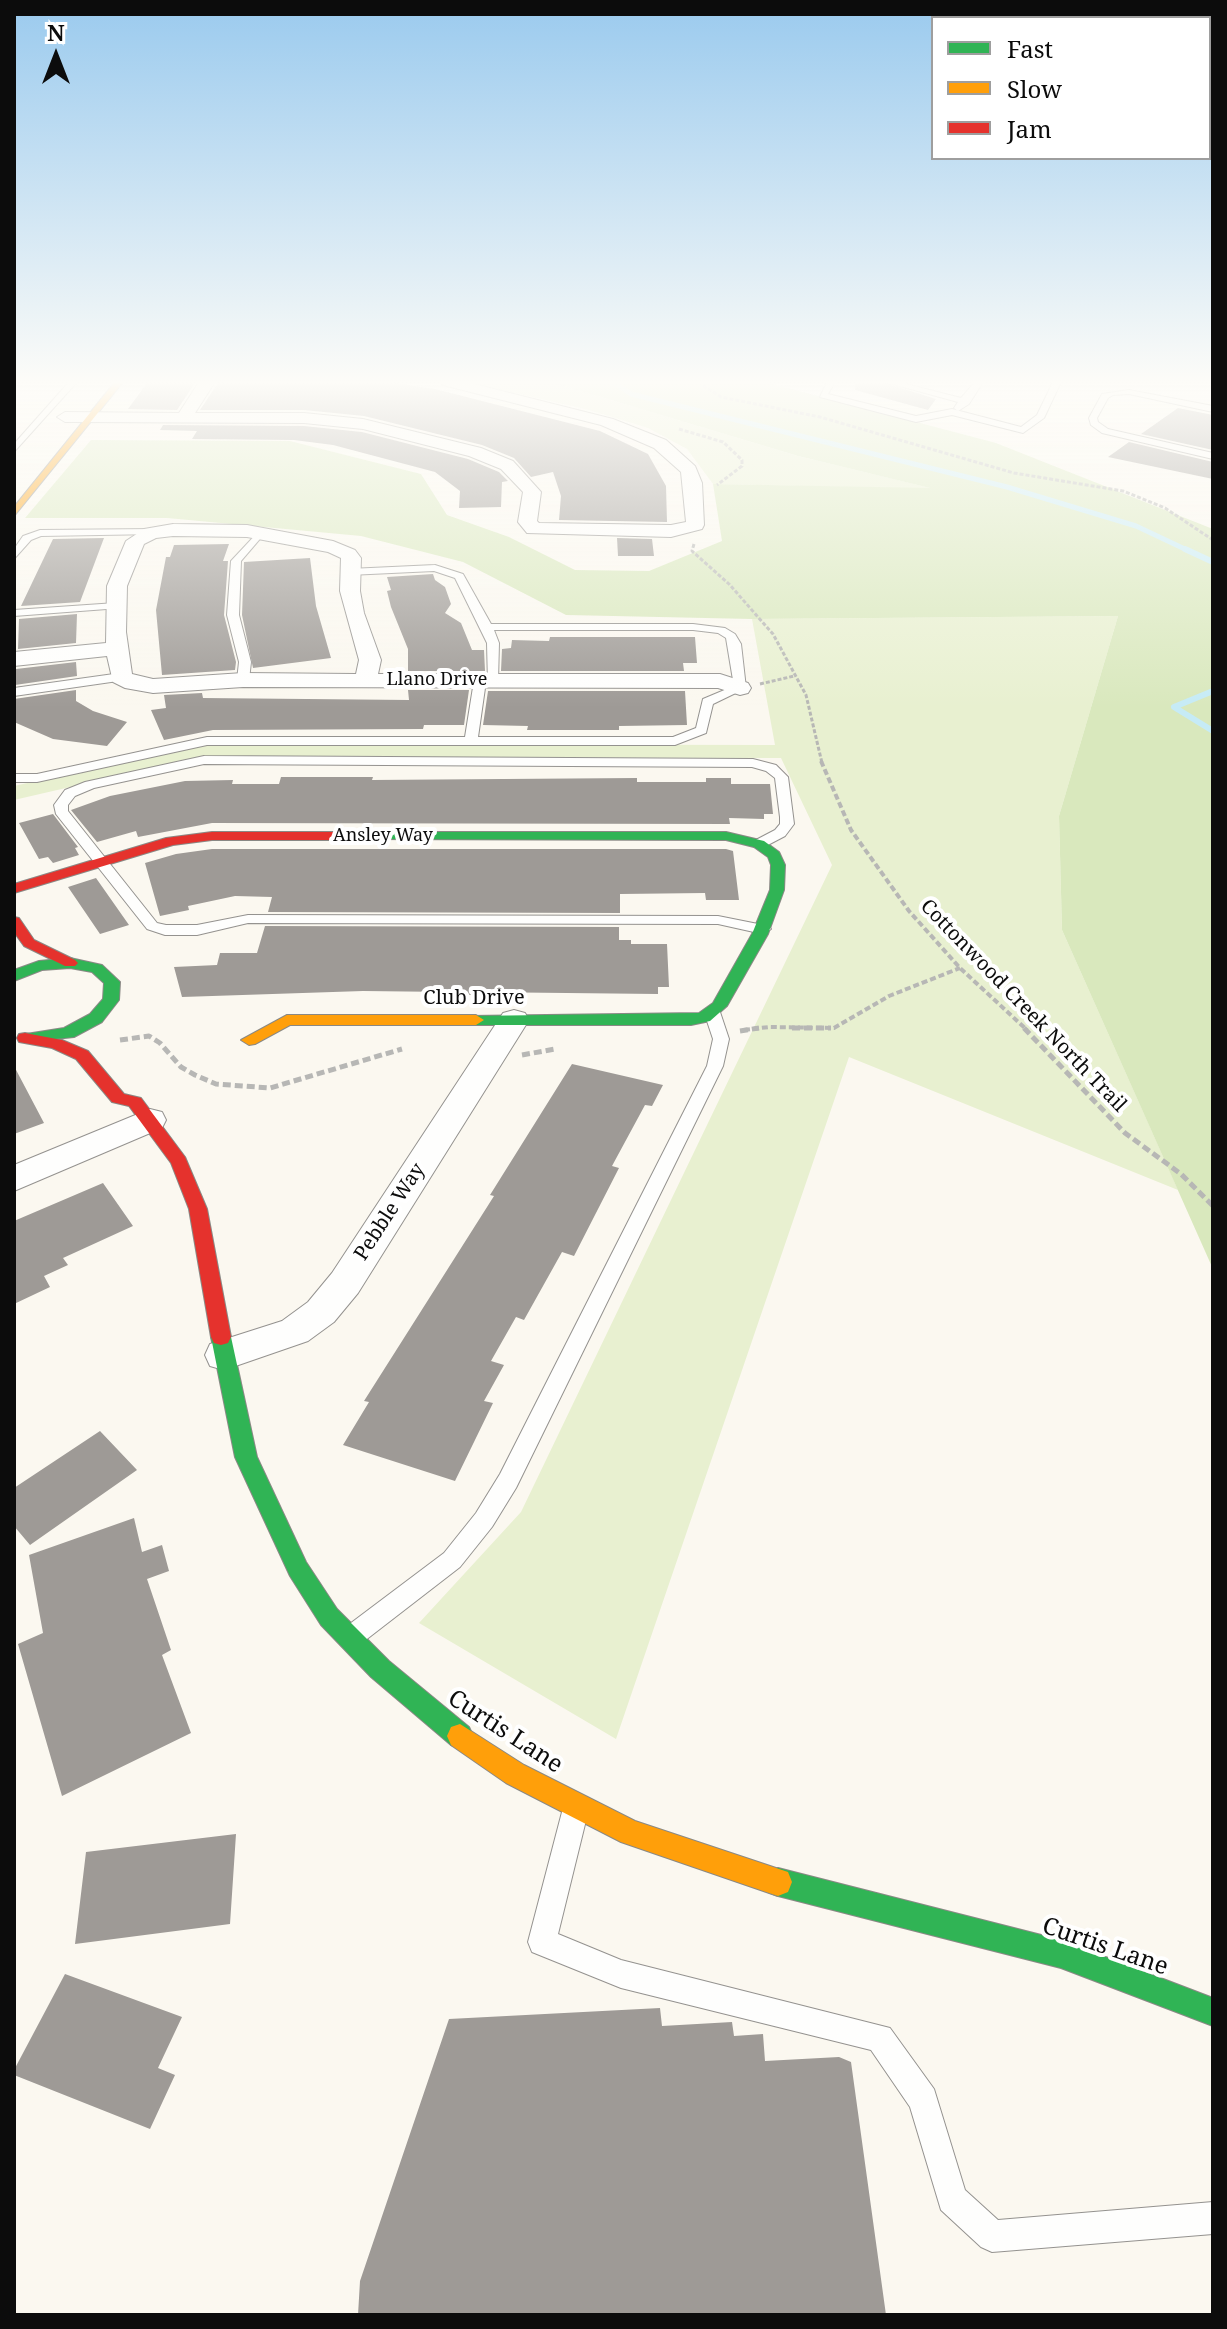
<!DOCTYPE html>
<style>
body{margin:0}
#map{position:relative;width:1227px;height:2329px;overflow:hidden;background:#fbf8f0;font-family:"Noto Serif",serif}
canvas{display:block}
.frame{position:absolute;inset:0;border:16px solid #0c0c0c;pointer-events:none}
.legend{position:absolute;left:931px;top:16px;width:280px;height:144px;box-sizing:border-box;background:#fff;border:2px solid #9e9e9e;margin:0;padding:10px 14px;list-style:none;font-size:24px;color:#0c0c0c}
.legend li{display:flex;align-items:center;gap:16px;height:40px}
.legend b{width:40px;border:2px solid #9e9e9e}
.north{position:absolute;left:16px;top:16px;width:80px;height:80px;-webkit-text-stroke:6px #fff;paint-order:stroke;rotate:0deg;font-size:22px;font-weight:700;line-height:32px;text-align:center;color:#0c0c0c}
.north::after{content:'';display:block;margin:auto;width:28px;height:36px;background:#0c0c0c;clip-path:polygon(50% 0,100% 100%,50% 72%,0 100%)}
</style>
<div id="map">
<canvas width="1227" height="2329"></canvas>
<div class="frame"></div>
<ul class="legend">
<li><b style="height:10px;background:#30b455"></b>Fast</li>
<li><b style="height:10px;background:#ff9f0a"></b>Slow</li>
<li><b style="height:10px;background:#e5322d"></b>Jam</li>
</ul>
<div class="north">N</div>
</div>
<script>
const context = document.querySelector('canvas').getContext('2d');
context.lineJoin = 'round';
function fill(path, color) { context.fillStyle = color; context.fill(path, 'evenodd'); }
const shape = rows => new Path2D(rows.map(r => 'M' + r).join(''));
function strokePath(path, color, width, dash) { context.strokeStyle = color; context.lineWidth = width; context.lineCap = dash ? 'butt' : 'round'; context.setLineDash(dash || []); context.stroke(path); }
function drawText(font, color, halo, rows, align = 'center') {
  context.font = font + ' "Noto Serif",serif'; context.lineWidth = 8; context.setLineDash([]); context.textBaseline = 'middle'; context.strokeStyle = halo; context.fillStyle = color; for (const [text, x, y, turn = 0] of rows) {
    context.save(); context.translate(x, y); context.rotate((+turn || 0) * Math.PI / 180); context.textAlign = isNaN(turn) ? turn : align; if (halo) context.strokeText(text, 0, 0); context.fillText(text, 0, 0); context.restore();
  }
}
fill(shape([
 [467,382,551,382,798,456,935,489,713,484,687,449,648,428,589,410],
 [1118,616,1059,816,1062,930,1178,1190,849,1057,616,1739,419,1623,521,1512,832,865,781,758,200,757,14,800,14,786,201,744,775,745,752,619]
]), '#e8f0d0');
fill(shape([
 [551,382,765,382,996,443,1213,529,1213,1269,1062,930,1059,816,1118,616,752,619,566,615,463,562,361,536,167,518,25,518,91,440,290,441,421,474,447,515,509,537,575,570,649,571,722,541,713,484,930,488,798,456]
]), '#d9e8bd');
strokePath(shape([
 [607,382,615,383,631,394,1007,487,1136,526,1189,551]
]), '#c6ebf6', 5);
strokePath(shape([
 [1185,549,1213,562],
 [1213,691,1174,707,1213,731]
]), '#c6ebf6', 6);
fill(shape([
 [230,382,388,382,435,389,600,431,648,454,666,486,667,522,559,520,561,496,553,472,531,477,514,458,482,445,364,416,304,410,200,410,218,383],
 [856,382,882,382,936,399,928,410,855,390],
 [147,383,195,383,177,410,128,409],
 [1178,408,1213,415,1213,450,1141,434],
 [163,425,304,426,362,432,468,459,499,472,508,481,502,482,501,507,459,508,460,491,435,472,333,445,294,440,192,439,197,431,160,430],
 [1129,442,1213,462,1213,479,1108,457],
 [104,538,80,602,21,606,53,539],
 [617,538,652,539,654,556,618,556],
 [229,544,223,561,228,561,224,615,236,662,235,670,162,675,156,610,166,557,170,557,174,545],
 [310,558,316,606,331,658,253,668,242,615,244,562],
 [433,574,435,580,445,587,451,604,445,613,461,623,472,650,484,650,485,671,408,671,408,649,391,607,387,591,391,590,387,577],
 [77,614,76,643,18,649,19,619],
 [550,637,695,637,697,663,683,663,684,671,501,671,502,649,511,648,512,640,549,641],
 [76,662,77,676,15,685,16,669],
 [76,690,76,701,93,711,127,722,107,746,53,739,14,722,14,699],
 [408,690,469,690,464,725,424,725,423,729,213,730,164,740,151,710,166,708,164,695,202,693,203,698,409,700],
 [488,691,685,691,687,725,619,726,619,730,527,730,528,726,483,725],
 [281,777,373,777,372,780,637,778,637,782,706,782,706,778,731,778,731,784,770,784,773,814,764,814,764,819,729,818,730,824,212,823,138,837,136,831,97,842,71,810,110,796,185,781,233,780,232,784,279,784],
 [53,814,78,847,75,848,79,855,53,863,48,857,39,859,19,823],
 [212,849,726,849,733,851,739,900,706,900,705,893,620,894,620,913,268,912,272,897,235,896,188,906,189,910,160,916,145,863,176,854],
 [96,878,129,925,100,934,68,887],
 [265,926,619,927,619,940,631,940,631,944,667,944,669,987,658,987,658,994,475,992,474,995,450,995,450,992,363,991,182,997,174,967,217,965,220,953,257,953],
 [572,1064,663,1085,652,1106,645,1105,612,1166,619,1168,574,1256,562,1252,524,1320,516,1317,491,1361,504,1365,484,1401,493,1403,455,1481,343,1445,369,1402,364,1401,494,1196,490,1195],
 [14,1066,44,1123,14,1134],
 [103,1183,133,1226,63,1258,68,1265,44,1276,50,1287,14,1304,14,1221],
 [100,1431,137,1470,30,1545,14,1526,14,1488],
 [134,1518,142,1552,162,1545,169,1571,147,1579,171,1650,162,1655,191,1733,62,1796,18,1644,43,1633,29,1555],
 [236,1834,230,1924,75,1944,86,1852],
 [65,1974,182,2017,158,2068,175,2075,150,2129,14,2075,14,2070],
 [660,2008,662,2026,732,2022,734,2036,763,2034,765,2061,839,2057,851,2062,886,2315,358,2315,360,2281,449,2019]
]), '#9e9a96');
const lane = shape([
 [69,382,77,382,14,452,14,444,69,382],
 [827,382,835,382,828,394,916,416,952,409,1021,427,1037,415,1053,382,1061,382,1044,418,1023,433,952,415,916,422,820,397,827,382],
 [885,382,898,382,961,398,975,382,983,382,969,404,958,411,954,408,958,402,885,382],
 [1129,390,1213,406,1213,412,1129,394,1113,395,1108,398,1097,418,1098,422,1108,429,1213,453,1213,459,1102,433,1091,425,1089,418,1102,394,1129,390],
 [154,529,159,532,158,534,41,536,31,540,14,559,14,549,23,536,40,530,154,529],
 [260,530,265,533,241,561,239,615,251,662,249,680,243,684,237,680,239,662,227,615,231,561,260,530],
 [435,565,463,574,491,624,693,624,725,628,735,634,741,644,746,688,713,704,706,733,675,745,207,745,37,782,14,782,14,774,37,774,207,737,465,737,474,681,480,677,486,681,478,737,673,737,696,728,703,699,734,686,726,638,718,633,693,630,494,630,499,643,498,681,488,684,487,643,455,578,434,571,349,575,344,572,349,569,435,565],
 [116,603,120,604,120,608,14,616,14,610,116,603],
 [121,673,125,674,125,680,14,696,14,688,121,673],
 [204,756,753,759,776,765,788,777,794,824,785,836,764,847,754,847,754,841,775,830,780,824,780,817,775,778,766,771,752,767,204,764,94,788,75,796,68,805,68,811,157,923,166,925,197,925,248,915,718,916,768,926,771,929,763,934,718,924,248,923,197,935,165,935,147,929,56,814,54,805,65,790,85,782,204,756],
 [712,1007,720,1012,729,1039,723,1066,516,1488,492,1527,460,1567,363,1642,355,1645,347,1642,343,1634,347,1626,444,1553,476,1513,500,1474,707,1066,713,1039,704,1012,712,1007],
 [575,1799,584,1803,588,1812,558,1934,621,1960,890,2028,934,2089,965,2190,998,2220,1213,2202,1213,2234,992,2252,981,2247,941,2210,910,2107,871,2050,621,1988,532,1952,528,1942,562,1812,566,1803,575,1799]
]);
const street = shape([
 [199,382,215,382,195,413,304,413,363,419,481,448,513,461,541,492,537,521,539,523,671,525,686,522,681,472,654,448,601,425,443,385,440,382,466,382,613,419,666,440,695,466,702,483,704,525,702,529,671,537,527,533,518,522,523,492,501,469,469,456,363,429,304,423,65,422,57,417,65,412,179,413,199,382],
 [173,524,247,525,333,541,355,550,361,558,360,591,364,613,381,660,378,674,720,674,748,683,751,688,748,693,740,695,718,688,243,687,153,693,125,688,113,682,107,656,14,666,14,652,106,643,107,586,126,541,144,529,173,524],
 [173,536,247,537,328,552,341,558,340,591,359,660,356,674,243,673,153,679,132,674,126,632,127,586,144,544,156,538,173,536],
 [514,1010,525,1013,529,1020,358,1293,334,1322,308,1341,224,1370,210,1366,205,1355,210,1344,282,1321,308,1302,332,1273,503,1013,514,1010],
 [150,1109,162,1112,166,1120,162,1128,14,1191,14,1165,150,1109]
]);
const fast = shape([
 [362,832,726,832,764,841,779,852,785,865,784,890,768,934,727,1006,710,1021,691,1025,476,1025,470,1024,468,1020,470,1016,699,1013,713,1003,752,934,770,890,771,865,768,857,754,847,726,840,357,839,357,833,362,832],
 [70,958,102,965,120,982,119,1000,102,1022,74,1037,26,1042,24,1038,26,1034,64,1028,90,1014,103,999,104,983,92,972,70,968,42,970,14,981,14,970,39,961,70,958],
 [221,1329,228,1331,231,1337,257,1457,306,1562,337,1609,389,1661,469,1727,473,1736,469,1745,460,1748,451,1745,371,1677,321,1625,290,1576,235,1457,211,1337,214,1331,221,1329],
 [778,1868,1061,1940,1213,1998,1213,2026,1061,1968,778,1896,768,1892,764,1882,768,1872,778,1868]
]);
const slow = shape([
 [115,382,123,382,14,516,14,507,115,382],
 [287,1015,476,1015,484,1020,476,1025,290,1025,255,1044,249,1045,241,1040,287,1015],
 [460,1724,524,1765,635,1821,788,1872,792,1882,788,1892,778,1896,621,1842,506,1783,451,1745,447,1736,451,1727,460,1724]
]);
const jam = shape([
 [212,832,362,832,369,836,362,840,212,840,173,845,14,893,14,884,166,838,212,832],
 [14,917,19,918,34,940,75,960,78,963,75,966,65,966,24,946,14,932,14,917],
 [25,1033,62,1040,88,1051,124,1094,141,1098,185,1157,207,1209,231,1337,228,1343,221,1345,214,1343,211,1337,189,1209,171,1163,129,1106,112,1102,76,1059,52,1048,19,1042,17,1038,19,1034,25,1033]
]);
strokePath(lane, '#94928f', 2);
strokePath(street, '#94928f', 2);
strokePath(fast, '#8a8985', 2);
strokePath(slow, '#8a8985', 2);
strokePath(jam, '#8a8985', 2);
strokePath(shape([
 [698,382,721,397,820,417,1014,473,1123,491,1165,508,1213,540],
 [679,429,723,442,742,460,742,466,717,485],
 [694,544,692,551,729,584,773,634,806,695,822,763],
 [760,684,794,676]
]), '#b7b7b5', 3, [4, 2]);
strokePath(shape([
 [821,761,851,830,909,911,960,968,1027,1030],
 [744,1030,769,1027,834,1028,889,996,960,968]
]), '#b7b7b5', 4, [6, 3]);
strokePath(shape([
 [792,1028,831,1028],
 [1024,1028,1125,1133,1181,1174,1213,1206],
 [740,1031,759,1028],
 [120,1040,149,1036,160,1043,181,1067,195,1075,216,1084,270,1088,402,1049],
 [522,1055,555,1049]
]), '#b7b7b5', 5, [8, 4]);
fill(lane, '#fefefd');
fill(street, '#fefefd');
fill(fast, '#30b455');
fill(slow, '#ff9f0a');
fill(jam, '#e5322d');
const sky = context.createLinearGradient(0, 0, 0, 708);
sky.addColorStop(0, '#9acaee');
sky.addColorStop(0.54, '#fdfcf8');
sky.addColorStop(1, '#fdfcf800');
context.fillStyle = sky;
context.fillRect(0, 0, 1227, 708);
drawText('18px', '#0c0c0c', '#fff', [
 ["Llano Drive",437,680],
 ["Ansley Way",383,836]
]);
drawText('20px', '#0c0c0c', '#fff', [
 ["Club Drive",474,998],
 ["Cottonwood Creek North Trail",1023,1006,46],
 ["Pebble Way",390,1212,-57]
]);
drawText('24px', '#0c0c0c', '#fff', [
 ["Curtis Lane",505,1732,33],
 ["Curtis Lane",1105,1947,19]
]);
</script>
